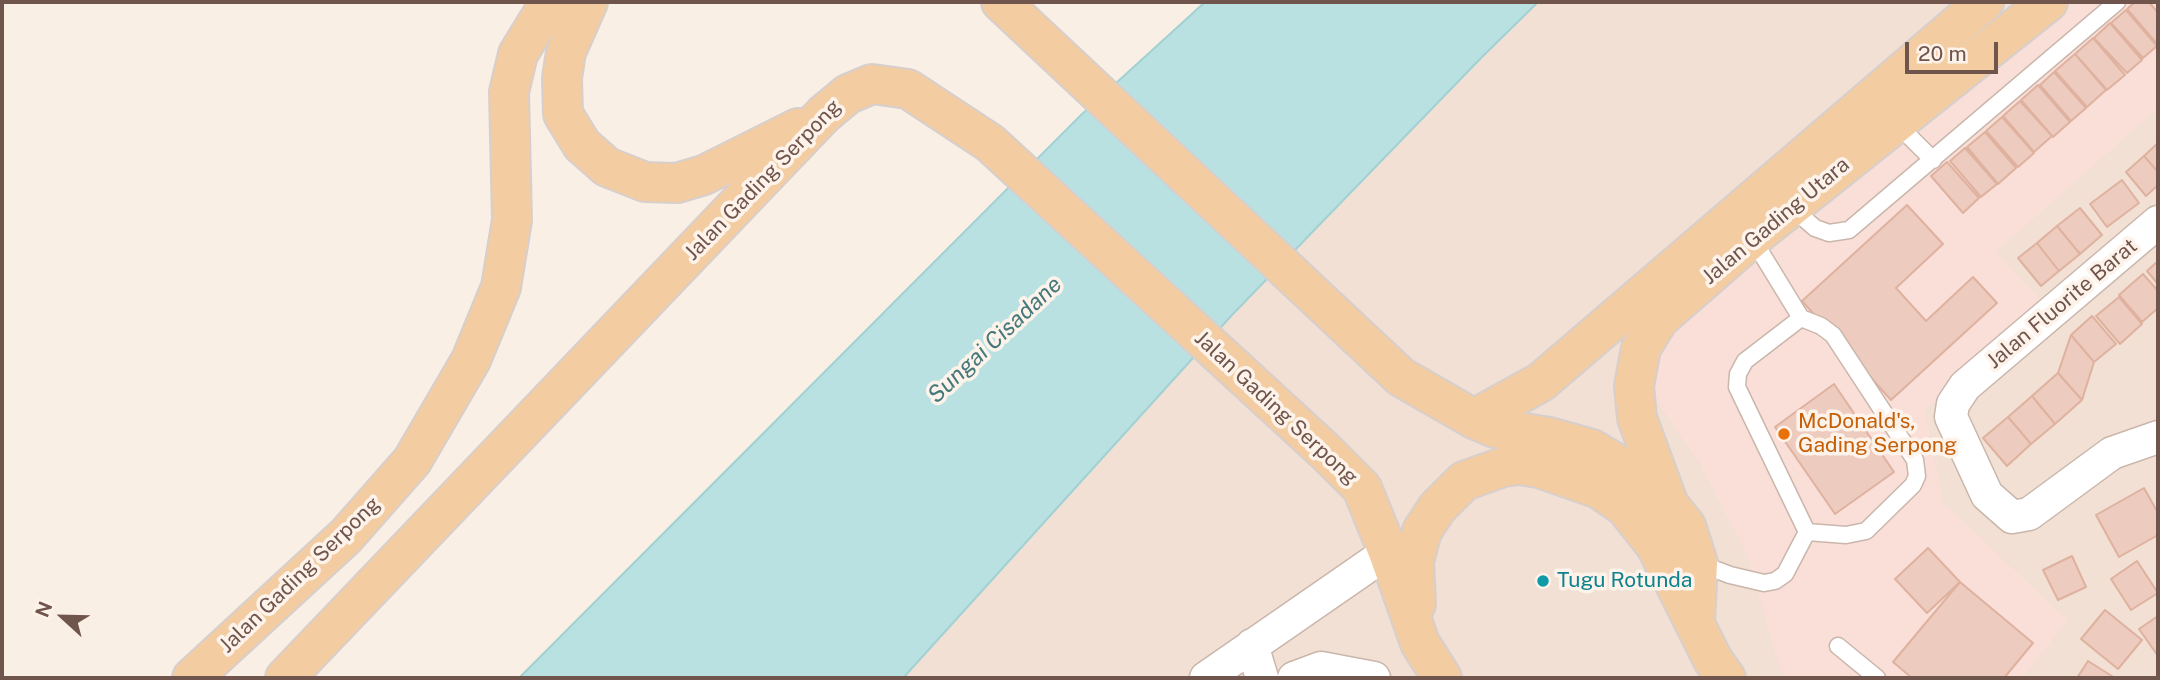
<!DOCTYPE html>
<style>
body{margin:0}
#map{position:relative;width:2160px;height:680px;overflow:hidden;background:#faefe4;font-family:"Public Sans",sans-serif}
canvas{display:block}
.frame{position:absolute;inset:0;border:4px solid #70554c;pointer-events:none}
.north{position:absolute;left:28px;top:582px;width:70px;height:70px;-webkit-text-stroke:5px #fdf3ea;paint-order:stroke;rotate:292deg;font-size:19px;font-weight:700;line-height:28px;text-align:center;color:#70554c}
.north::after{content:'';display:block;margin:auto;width:24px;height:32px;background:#70554c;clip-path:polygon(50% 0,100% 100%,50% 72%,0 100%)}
.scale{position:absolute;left:1905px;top:42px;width:93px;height:32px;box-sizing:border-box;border:4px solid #70554c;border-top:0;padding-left:9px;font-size:21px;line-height:24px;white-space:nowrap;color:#70554c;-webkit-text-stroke:5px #fdf3ea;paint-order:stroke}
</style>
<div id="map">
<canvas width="2160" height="680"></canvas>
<div class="frame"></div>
<div class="north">N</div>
<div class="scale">20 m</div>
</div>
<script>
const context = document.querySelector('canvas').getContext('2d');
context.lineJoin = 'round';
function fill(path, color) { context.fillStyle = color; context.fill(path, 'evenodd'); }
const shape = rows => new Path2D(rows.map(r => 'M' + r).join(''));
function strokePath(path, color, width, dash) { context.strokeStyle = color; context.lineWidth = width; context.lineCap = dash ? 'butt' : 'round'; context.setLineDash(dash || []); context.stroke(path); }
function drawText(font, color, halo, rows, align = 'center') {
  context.font = font + ' "Public Sans",sans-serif'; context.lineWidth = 7; context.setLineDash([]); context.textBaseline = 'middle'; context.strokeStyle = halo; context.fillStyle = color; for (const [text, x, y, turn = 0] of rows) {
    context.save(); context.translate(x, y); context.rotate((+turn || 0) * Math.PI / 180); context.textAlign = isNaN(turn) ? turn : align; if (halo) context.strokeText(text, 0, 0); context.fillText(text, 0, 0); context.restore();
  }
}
fill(shape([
 [1538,2,2158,2,2158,678,903,678,1231,316,1481,58]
]), '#f1e0d3');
fill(shape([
 [2051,2,2158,2,2158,108,1996,252,2042,301,1925,410,1943,502,2067,620,2023,678,1787,678,1781,673,1747,554,1699,463,1642,379,1656,329]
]), '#fadfd8');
const water = shape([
 [1205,2,1538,2,1481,58,1231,316,903,678,519,678,1081,115,1205,2]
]);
fill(water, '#bae1e2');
strokePath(water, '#a1d1d3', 2);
const building = shape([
 [2135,2,2149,2,2158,13,2158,45,2127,9,2135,2],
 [2126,10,2157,46,2143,58,2111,23,2126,10],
 [2110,23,2142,60,2127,73,2094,38,2110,23],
 [2093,38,2125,75,2107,90,2075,54,2093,38],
 [2075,54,2106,90,2087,107,2055,71,2075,54],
 [2054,72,2086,108,2071,121,2040,85,2054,72],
 [2038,85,2070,122,2053,137,2021,100,2038,85],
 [2020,101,2052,136,2034,152,2003,116,2020,101],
 [2002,117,2034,153,2018,167,1986,131,2002,117],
 [1985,132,2016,168,1998,184,1967,147,1985,132],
 [2158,143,2158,172,2144,156,2158,143],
 [1965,148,1997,184,1981,197,1950,161,1965,148],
 [2144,156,2158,172,2158,185,2146,196,2126,172,2144,156],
 [1947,162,1979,198,1963,213,1931,176,1947,162],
 [2122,180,2139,203,2107,227,2090,204,2122,180],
 [1907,205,1943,244,1896,288,1926,321,1973,277,1997,303,1891,400,1802,301,1907,205],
 [2080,208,2102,235,2080,254,2057,226,2080,208],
 [2057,226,2080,254,2059,271,2037,243,2057,226],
 [2037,243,2059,271,2041,286,2018,258,2037,243],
 [2158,261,2158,284,2147,271,2158,261],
 [2143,274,2158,291,2158,308,2142,322,2119,295,2143,274],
 [2119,297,2142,324,2120,344,2096,316,2119,297],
 [2092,316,2116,344,2094,362,2071,335,2092,316],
 [2071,335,2094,362,2082,400,2058,373,2071,335],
 [2058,373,2082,400,2055,424,2032,396,2058,373],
 [1834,384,1894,472,1835,514,1775,427,1834,384],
 [2032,396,2055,424,2031,444,2008,417,2032,396],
 [2008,417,2031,444,2007,466,1983,438,2008,417],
 [2144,488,2158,513,2158,535,2119,557,2096,515,2144,488],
 [1928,548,1960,582,1927,613,1895,579,1928,548],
 [2072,556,2086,587,2058,600,2043,570,2072,556],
 [2137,561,2158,593,2131,610,2111,579,2137,561],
 [1960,582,2033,643,2004,678,1912,678,1893,662,1960,582],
 [2105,610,2142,640,2118,669,2081,639,2105,610],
 [2158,616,2158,656,2139,629,2158,616],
 [2088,661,2115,678,2077,678,2088,661]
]);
fill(building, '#edcbbe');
strokePath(building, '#dfb19f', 2);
const lane = shape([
 [1896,123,1933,160],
 [1791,207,1815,228,1829,233,1849,230,2117,2],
 [1752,238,1801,318,1821,326,1833,335,1915,460,1917,476,1913,485,1866,531,1846,535,1807,532],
 [1698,563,1730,575,1764,583,1775,581,1785,574,1807,532,1737,387,1738,374,1745,361,1801,318],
 [1838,646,1877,678]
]);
const street = shape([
 [2158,222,1965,386,1953,404,1951,417,1987,495,2012,517,2029,514,2112,453,2158,437],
 [1252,645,1262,678],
 [1206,678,1388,552],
 [1294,678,1321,668,1374,678]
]);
const primary = shape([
 [588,2,566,52,562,78,563,114,582,145,607,167,645,182,677,183,704,175,798,128],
 [1001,2,1401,377,1474,419,1495,428,1549,437,1592,449,1614,462,1669,505,1686,526,1698,563,1695,622],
 [1474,419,1541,382,1984,2],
 [1669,505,1637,418,1634,386,1641,348,1659,319,1752,238,2048,2],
 [1416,604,1414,561,1422,531,1437,508,1464,481,1503,467,1520,465,1539,468,1599,489,1625,507,1656,546,1713,660,1726,678],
 [192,678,346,536,412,461,471,360,501,287,512,220,509,92,518,54,550,2],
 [285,678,824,114,848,94,872,84,908,89,990,143,1327,453,1362,488,1388,552,1420,643,1442,678]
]);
strokePath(lane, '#cab6ab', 19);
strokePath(street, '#cab6ab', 35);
strokePath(primary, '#d7cfcd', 42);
strokePath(lane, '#fff', 16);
strokePath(street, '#fff', 32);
strokePath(primary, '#f4cca1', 38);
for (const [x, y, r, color] of [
 [1784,434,7,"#e8710a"],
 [1543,581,7,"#0f9aa8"]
]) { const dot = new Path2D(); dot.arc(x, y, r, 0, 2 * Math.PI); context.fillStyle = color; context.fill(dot); strokePath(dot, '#fdf3ea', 2.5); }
drawText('21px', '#70554c', '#fdf3ea', [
 ["Jalan Gading Serpong",763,180,-46],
 ["Jalan Gading Utara",1776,221,-40],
 ["Jalan Fluorite Barat",2062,304,-40],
 ["Jalan Gading Serpong",1276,408,43],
 ["Jalan Gading Serpong",300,575,-44]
]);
drawText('21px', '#c56008', '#fdf3ea', [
 ["McDonald's,",1798,422],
 ["Gading Serpong",1798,446]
], 'left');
drawText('21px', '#0d838f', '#fdf3ea', [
 ["Tugu Rotunda",1557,581]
], 'left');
drawText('italic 23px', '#44787b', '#fdf3ea', [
 ["Sungai Cisadane",995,340,-43]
]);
</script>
